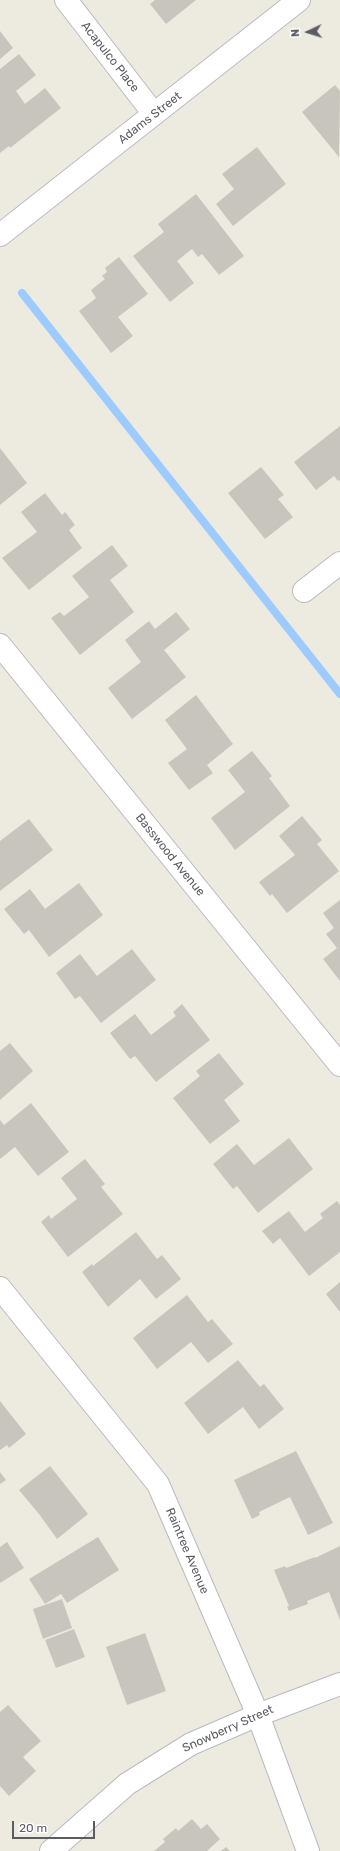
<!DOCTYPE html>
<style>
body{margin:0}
#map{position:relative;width:340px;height:1851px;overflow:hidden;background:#edebe0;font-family:Rubik,sans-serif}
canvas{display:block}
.north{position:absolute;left:288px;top:12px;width:40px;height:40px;-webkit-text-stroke:3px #fff;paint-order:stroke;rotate:266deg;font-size:11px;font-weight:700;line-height:16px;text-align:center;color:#595c62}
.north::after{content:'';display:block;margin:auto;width:14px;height:18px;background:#595c62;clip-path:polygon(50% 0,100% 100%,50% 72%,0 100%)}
.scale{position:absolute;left:12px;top:1821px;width:83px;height:18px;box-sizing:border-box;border:2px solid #595c62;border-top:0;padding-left:5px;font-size:12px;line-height:14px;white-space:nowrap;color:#595c62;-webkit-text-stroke:3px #fff;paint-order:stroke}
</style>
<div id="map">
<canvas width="340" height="1851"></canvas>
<div class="north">N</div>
<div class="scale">20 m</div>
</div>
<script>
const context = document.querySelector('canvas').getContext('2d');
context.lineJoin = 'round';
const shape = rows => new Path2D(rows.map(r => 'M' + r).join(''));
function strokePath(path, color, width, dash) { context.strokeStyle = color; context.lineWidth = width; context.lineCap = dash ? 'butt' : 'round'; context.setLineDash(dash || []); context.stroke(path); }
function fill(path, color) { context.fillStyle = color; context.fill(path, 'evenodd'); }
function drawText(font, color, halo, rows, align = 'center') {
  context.font = font + ' Rubik,sans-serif'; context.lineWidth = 3; context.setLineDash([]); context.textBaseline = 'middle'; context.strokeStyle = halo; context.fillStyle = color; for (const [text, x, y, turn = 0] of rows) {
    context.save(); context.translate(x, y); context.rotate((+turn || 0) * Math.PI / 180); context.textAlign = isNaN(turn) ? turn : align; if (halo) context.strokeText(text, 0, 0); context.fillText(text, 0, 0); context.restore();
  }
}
strokePath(shape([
 [22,293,340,694]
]), '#9dcbff', 8);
fill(shape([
 [155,0,196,0,166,24,150,4],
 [0,31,13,48,0,59],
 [19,54,36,75,16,91,25,104,45,88,61,108,10,148,9,146,0,153,0,69],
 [335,85,340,91,339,157,302,112],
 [257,147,286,184,233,226,216,204,234,189,222,174],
 [196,194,244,256,219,275,202,254,198,257,192,249,177,261,194,283,170,302,133,256,164,232,158,224],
 [119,257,148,294,118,317,133,336,111,353,79,311,96,298,91,290,105,279,102,276,107,272,105,268],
 [340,426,340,480,338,481,334,476,316,490,294,462],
 [0,448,27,483,0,505],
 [261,467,284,495,278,499,293,517,265,539,228,493],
 [45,493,62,515,65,512,75,525,69,530,82,548,29,590,2,558,37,532,21,512],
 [112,545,128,566,110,580,134,612,80,655,51,618,60,612,64,616,89,597,72,576],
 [176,612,190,629,164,650,186,677,132,719,108,688,141,662,125,640,149,621,155,629],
 [196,695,233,744,207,765,213,773,189,790,168,763,187,749,165,720],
 [252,751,272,776,269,778,290,806,235,850,211,818,245,792,228,770],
 [302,816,322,840,317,844,339,871,287,913,272,894,270,896,259,882,295,855,279,836],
 [29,819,53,850,0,891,0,841],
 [79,883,103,915,49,957,29,930,24,934,4,909,30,889,45,909],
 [340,900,340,981,323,959,337,948,326,934,334,928,323,913],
 [132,949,156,980,101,1023,80,996,75,999,56,973,80,954,97,976],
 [182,1004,210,1040,156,1082,135,1056,130,1059,110,1033,135,1014,151,1035,176,1016,173,1012],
 [10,1043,33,1071,0,1100,0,1051],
 [219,1053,244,1084,224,1100,240,1121,210,1144,173,1098,200,1076,196,1071],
 [31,1103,69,1152,38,1176,15,1147,0,1159,0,1120,4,1125],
 [289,1138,313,1169,258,1213,237,1186,233,1189,213,1164,237,1144,254,1165],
 [85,1159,105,1184,101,1187,123,1214,68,1257,41,1222,49,1215,51,1219,77,1199,61,1178],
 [337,1201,340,1205,340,1252,309,1276,280,1238,273,1244,262,1231,289,1211,305,1232,323,1218,320,1214],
 [136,1232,157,1259,162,1255,181,1279,156,1299,140,1279,108,1307,82,1272,92,1264,93,1266],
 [340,1282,340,1312,326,1294],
 [187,1295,208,1322,212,1319,233,1344,208,1363,191,1342,157,1369,133,1338],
 [238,1360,260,1387,264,1384,284,1409,259,1429,243,1407,208,1434,184,1403],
 [0,1401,26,1434,9,1448,7,1445,0,1450],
 [296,1451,333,1523,308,1535,290,1497,259,1512,260,1515,252,1519,234,1480],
 [50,1466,88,1514,57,1539,39,1514,19,1490],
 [0,1472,6,1480,0,1484],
 [98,1537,119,1570,67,1603,61,1594,45,1604,29,1579],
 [7,1542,24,1568,0,1583,0,1547],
 [340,1546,340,1620,329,1592,307,1601,308,1604,289,1611,287,1607,289,1606,274,1570,285,1566,286,1568,315,1557,315,1558],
 [62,1599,72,1628,43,1639,33,1609],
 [74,1629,85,1657,56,1668,45,1640],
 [145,1633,166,1691,127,1705,106,1647],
 [8,1705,41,1741,23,1757,36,1771,9,1796,0,1786,0,1712],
 [192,1819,201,1829,207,1824,220,1839,207,1851,154,1851,165,1842,163,1839,176,1828,178,1831],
 [226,1847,230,1851,221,1851]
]), '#c7c5bd');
const street = shape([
 [66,0,154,114],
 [304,591,340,563],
 [0,645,340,1065],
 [0,1288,158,1484,258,1715,308,1851],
 [51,1851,127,1784,191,1744,258,1715,340,1684]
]);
const secondary = shape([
 [0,235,299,0]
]);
strokePath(street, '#b8bac0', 24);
strokePath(secondary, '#b9bcc3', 24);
strokePath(street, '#fff', 22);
strokePath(secondary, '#fff', 22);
drawText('12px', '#595c62', '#fff', [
 ["Acapulco Place",110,57,52],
 ["Adams Street",150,118,-38],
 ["Basswood Avenue",170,855,51],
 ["Raintree Avenue",187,1551,67],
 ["Snowberry Street",228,1729,-24]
]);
</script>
